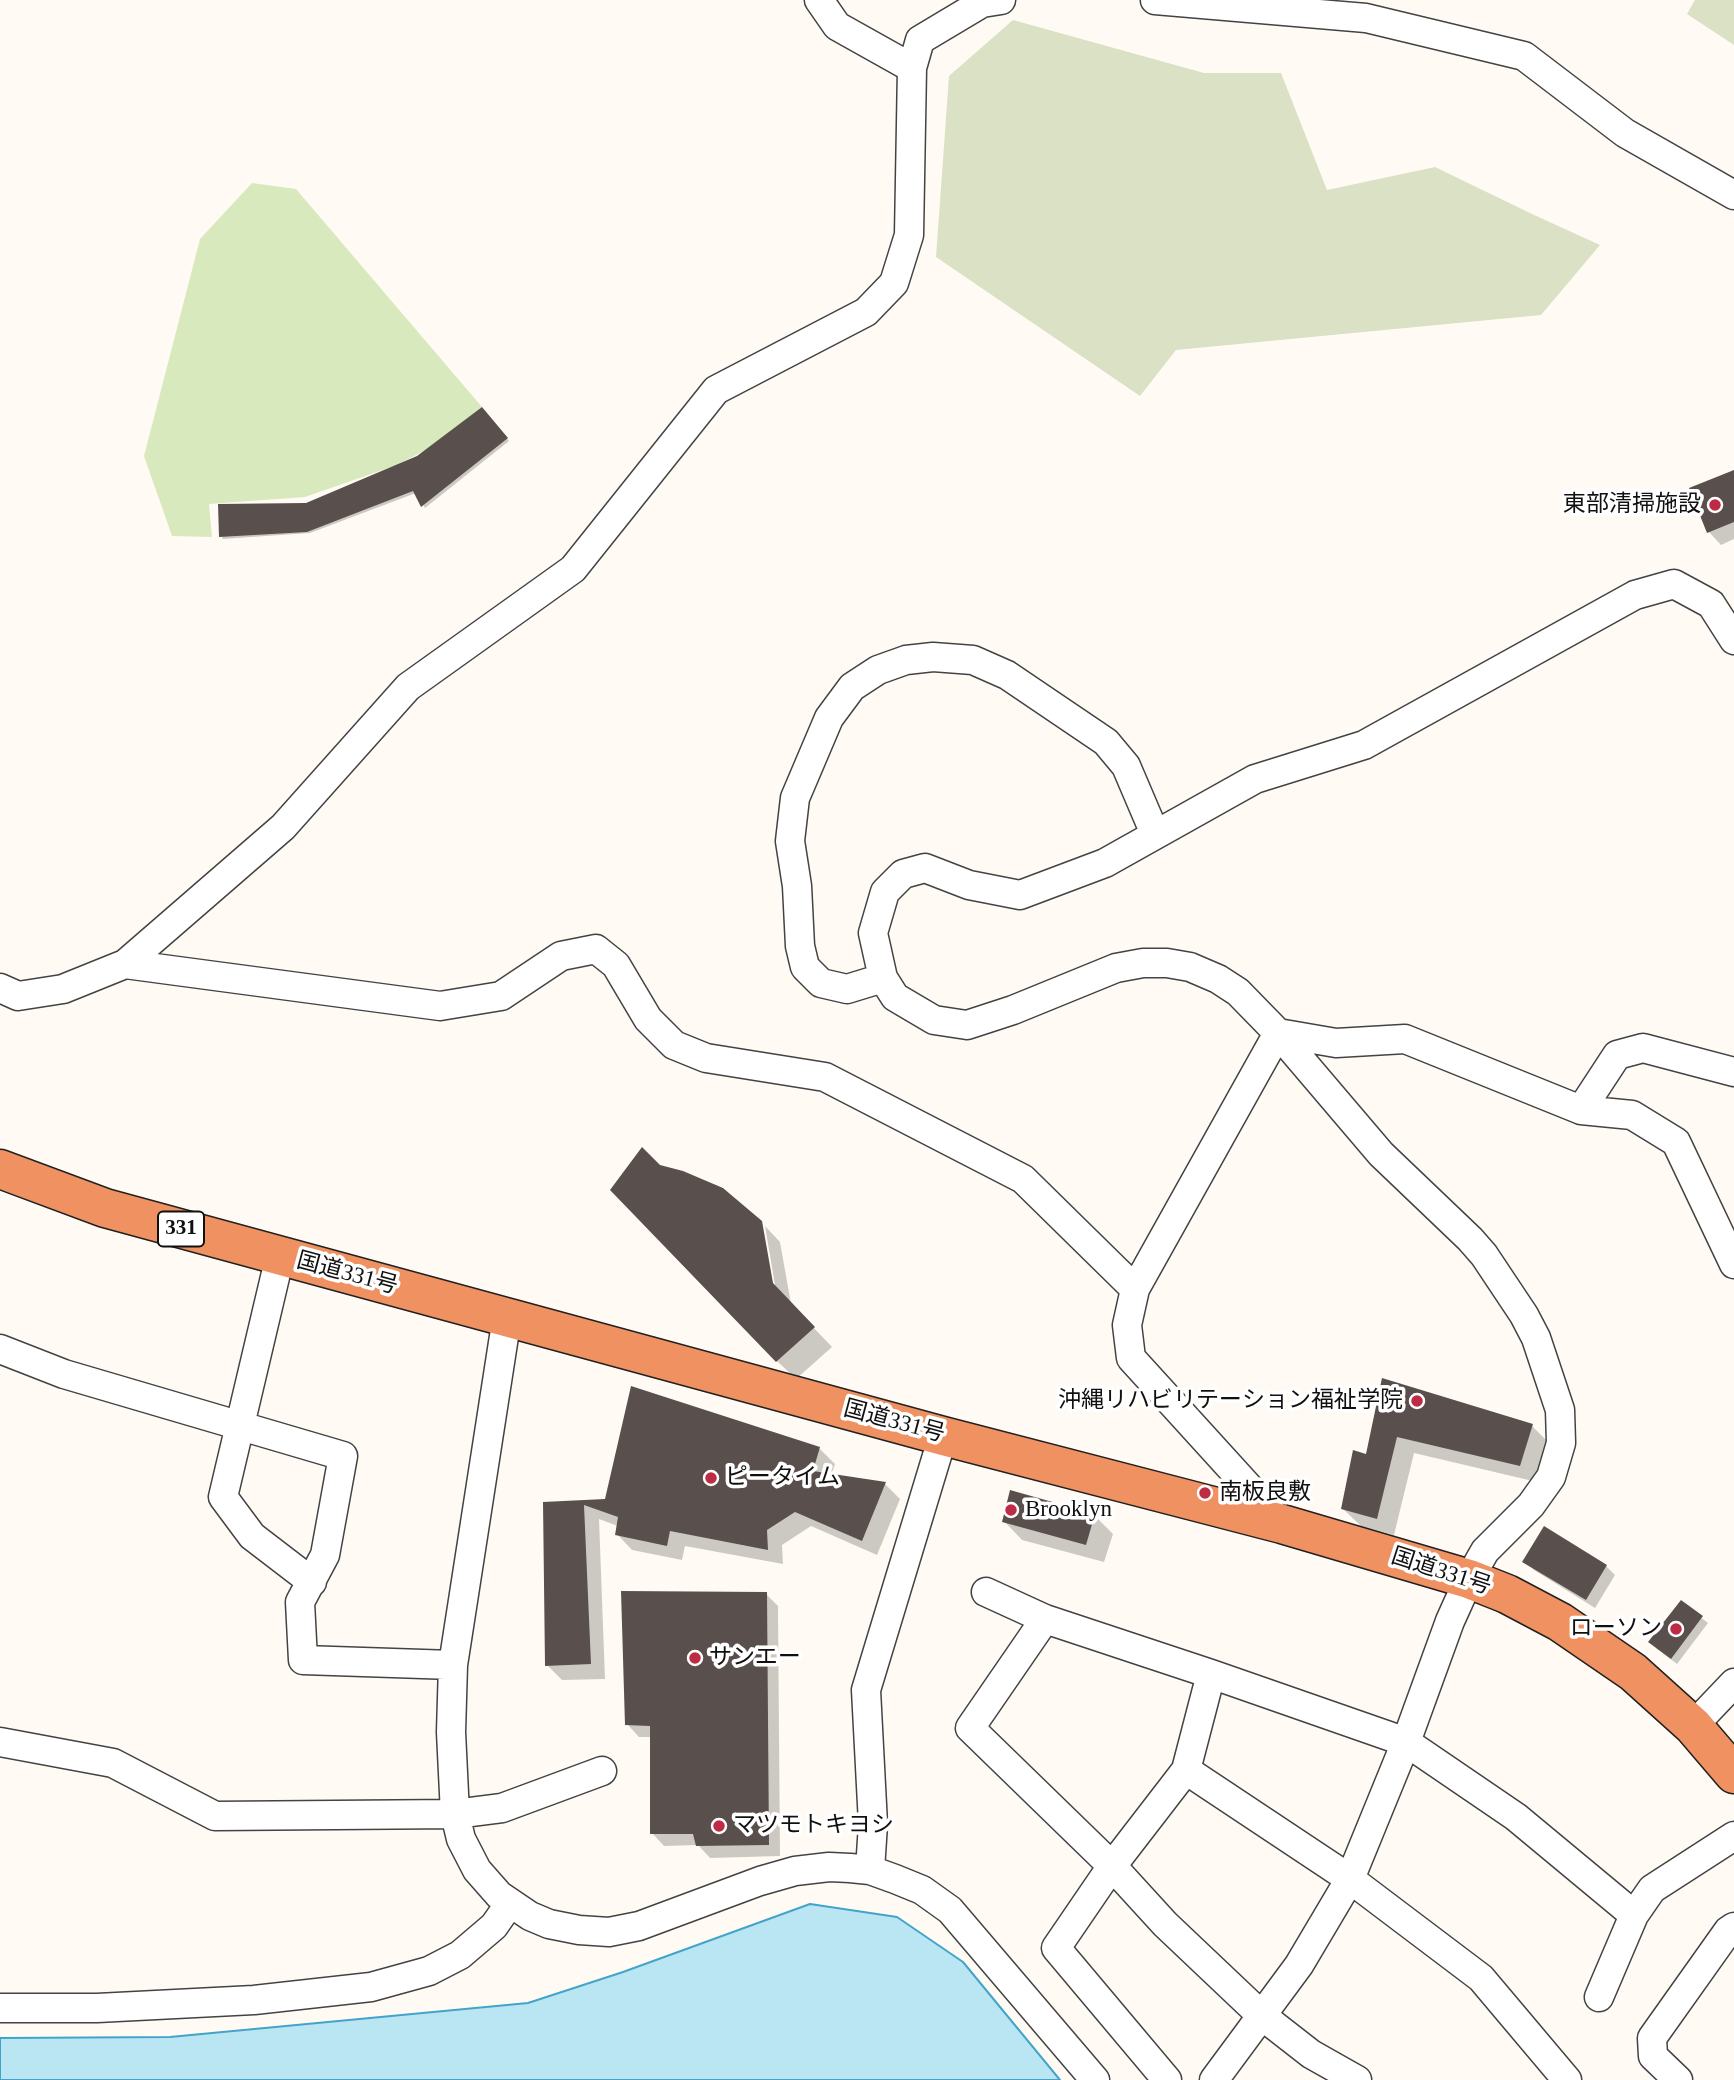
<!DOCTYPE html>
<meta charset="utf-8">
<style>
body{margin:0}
canvas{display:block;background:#fffbf4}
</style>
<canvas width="1734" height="2080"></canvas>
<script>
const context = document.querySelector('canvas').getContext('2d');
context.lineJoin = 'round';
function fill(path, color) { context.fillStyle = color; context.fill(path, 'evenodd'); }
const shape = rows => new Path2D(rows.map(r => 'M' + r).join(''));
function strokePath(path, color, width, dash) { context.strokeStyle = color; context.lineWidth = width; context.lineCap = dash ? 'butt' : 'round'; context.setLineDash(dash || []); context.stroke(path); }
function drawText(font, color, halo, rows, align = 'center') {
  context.font = font + ' "Times New Roman","Noto Sans JP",serif'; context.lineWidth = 7; context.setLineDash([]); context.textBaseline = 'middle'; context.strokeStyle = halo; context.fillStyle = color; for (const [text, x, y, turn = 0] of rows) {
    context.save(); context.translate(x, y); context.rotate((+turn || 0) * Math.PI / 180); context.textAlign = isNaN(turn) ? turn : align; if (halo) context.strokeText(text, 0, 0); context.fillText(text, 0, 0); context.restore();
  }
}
fill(shape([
 [252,183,296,189,482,407,429,448,397,465,305,497,209,504,212,537,172,536,144,456,200,239]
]), '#d9e9be');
fill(shape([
 [1695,0,1734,0,1734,45,1687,14],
 [1013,20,1204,73,1281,73,1327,190,1435,167,1532,214,1600,245,1541,315,1176,350,1140,396,936,257,949,76]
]), '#dbe1c4');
const water = shape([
 [810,1904,897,1917,963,1962,1060,2080,0,2080,0,2038,170,2037,528,2003,623,1972,810,1904]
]);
fill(water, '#bae6f4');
strokePath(water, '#43a4c9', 2);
fill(shape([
 [482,409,509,441,425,508,416,493,310,533,223,539,221,536,307,504,418,458],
 [1734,471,1734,539,1721,545,1709,532,1692,489],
 [765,1226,780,1242,791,1304,832,1347,796,1379,777,1361,773,1292,776,1291],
 [1383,1381,1532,1426,1549,1443,1537,1482,1414,1453,1394,1535,1361,1526,1343,1509,1367,1456],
 [632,1389,820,1449,835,1464,831,1476,885,1484,900,1499,877,1555,811,1526,782,1545,783,1564,685,1546,682,1560,632,1550,617,1534,618,1526,599,1519,605,1679,562,1680,547,1665,545,1503,607,1501],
 [1011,1492,1095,1516,1113,1534,1104,1562,1022,1540,1004,1521],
 [1545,1529,1606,1566,1615,1575,1595,1608,1534,1570,1525,1561],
 [766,1594,778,1606,780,1856,710,1858,698,1845,664,1846,652,1833,652,1737,639,1737,627,1724],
 [1681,1602,1708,1623,1677,1664,1656,1648]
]), '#0003');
fill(shape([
 [482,407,508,438,421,507,413,491,307,532,219,537,218,504,306,503,417,456],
 [1734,470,1734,522,1707,533,1689,488],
 [642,1147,660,1165,683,1171,723,1188,762,1221,773,1283,815,1327,776,1362,610,1190],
 [1382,1378,1533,1424,1520,1466,1397,1437,1377,1519,1341,1509,1353,1450,1366,1454],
 [631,1386,820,1447,813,1471,886,1482,862,1541,795,1512,767,1530,768,1550,670,1531,667,1546,615,1535,618,1517,584,1505,591,1664,545,1666,543,1502,605,1499],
 [1010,1490,1095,1514,1086,1545,1002,1522],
 [1544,1526,1607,1565,1586,1600,1522,1562],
 [621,1591,767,1592,769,1845,696,1846,693,1834,650,1834,650,1726,625,1725],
 [1681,1600,1703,1616,1671,1659,1648,1642]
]), '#59504d');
const minor = shape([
 [819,0,837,26,912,68],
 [1155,0,1366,18,1524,56,1625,133,1734,195],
 [125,964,440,1006,501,996,561,956,596,949,616,965,648,1019,674,1045,706,1058,825,1077,1023,1179,1135,1289],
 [883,978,847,989,821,983,805,967,800,946,797,886,790,841,795,798,829,718,852,687,878,670,906,660,933,657,973,660,1007,675,1106,742,1126,766,1155,834],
 [0,988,18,996,63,989,125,964,283,827,408,687,573,569,716,390,866,312,894,283,909,235,912,68,920,40,982,3,1001,0],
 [1278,1033,1135,1289,1127,1325,1131,1358,1282,1524],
 [1278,1033,1336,1043,1405,1039,1581,1110,1632,1115,1676,1142,1734,1264],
 [1581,1110,1617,1055,1643,1048,1734,1072],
 [280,1256,223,1497,252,1536,312,1582],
 [507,1317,453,1665,451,1732,455,1814,461,1839,477,1870,499,1895,530,1916,549,1924,579,1930,609,1932,639,1926,760,1881,795,1871,829,1867,850,1868,870,1870,895,1879,922,1890,950,1910,1095,2080],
 [0,1349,64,1374,343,1456,325,1555,300,1602,303,1660,453,1665],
 [986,1592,1045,1619],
 [1211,1674,1186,1770,1350,1879,1481,1978,1567,2080],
 [1693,1726,1734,1683],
 [0,1742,113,1763,215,1816,455,1814,502,1808,602,1771],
 [870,1870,873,1824,866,1690,943,1436],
 [1599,1997,1634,1915,1652,1889,1734,1836],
 [0,2008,97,2008,254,2000,371,1987,429,1971,460,1955,494,1926,510,1903],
 [1167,2080,1056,1948,1112,1866,1186,1770],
 [1214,2080,1299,1965,1350,1879,1406,1742,1450,1621,1469,1579,1485,1551,1531,1505,1551,1477,1561,1443,1560,1410,1536,1338,1524,1315,1484,1255,1470,1239,1381,1154,1278,1033,1238,992,1218,979,1190,967,1167,963,1143,963,1116,968,1013,1010,967,1025,934,1020,895,997,883,978,873,933,885,892,903,874,925,868,969,885,1020,895,1105,863,1255,779,1364,745,1635,595,1674,584,1711,604,1734,640],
 [1357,2080,1311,2054,1261,2015,1165,1924,1112,1866,970,1728,1045,1619,1211,1674,1406,1742,1516,1817,1634,1915],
 [1678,2080,1653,2056,1652,2038,1728,1931,1734,1927]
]);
const highway = shape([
 [0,1169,105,1208,943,1436,1282,1524,1469,1579,1507,1594,1560,1622,1633,1672,1693,1726,1734,1774]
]);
strokePath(minor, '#434343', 31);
strokePath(highway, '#212121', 41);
strokePath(minor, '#fff', 28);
strokePath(highway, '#ef9161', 38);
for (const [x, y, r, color] of [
 [1715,505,7,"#bd2c44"],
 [1417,1401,7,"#bd2c44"],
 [711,1478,7,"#bd2c44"],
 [1205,1493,7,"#bd2c44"],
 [1011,1510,7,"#bd2c44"],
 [1676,1629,7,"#bd2c44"],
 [695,1658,7,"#bd2c44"],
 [719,1826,7,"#bd2c44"]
]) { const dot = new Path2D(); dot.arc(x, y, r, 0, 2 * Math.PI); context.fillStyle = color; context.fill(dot); strokePath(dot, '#fff', 2.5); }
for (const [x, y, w] of [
 [181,1229,46]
]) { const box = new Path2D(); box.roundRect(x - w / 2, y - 17.5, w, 35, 5); context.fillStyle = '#fff'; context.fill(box); strokePath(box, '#101010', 2); }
drawText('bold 21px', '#101010', null, [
 ["331",181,1229]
]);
drawText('23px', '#101010', '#fff', [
 ["東部清掃施設",1701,505,"right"],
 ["沖縄リハビリテーション福祉学院",1403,1401,"right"],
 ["ピータイム",725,1478],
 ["南板良敷",1219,1493],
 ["Brooklyn",1025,1510],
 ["ローソン",1662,1629,"right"],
 ["サンエー",709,1658],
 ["マツモトキヨシ",733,1826]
], 'left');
drawText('23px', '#101010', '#fff', [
 ["国道331号",347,1274,15],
 ["国道331号",894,1422,15],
 ["国道331号",1441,1572,18]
]);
</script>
